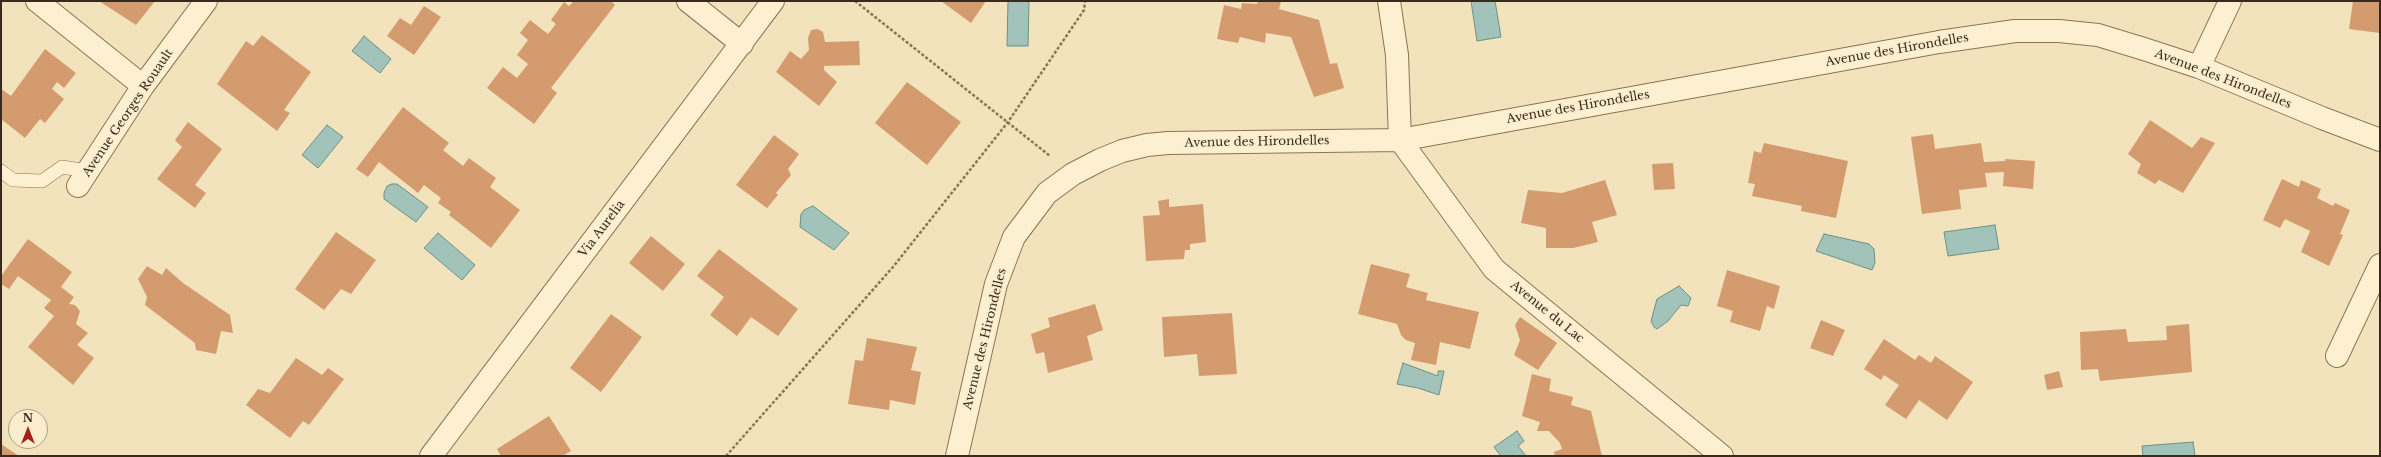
<!DOCTYPE html>
<style>
body{margin:0}
#map{position:relative;width:2381px;height:457px;overflow:hidden;background:#f2e3bd;font-family:"Libre Baskerville",serif}
canvas{display:block}
.frame{position:absolute;inset:0;border:2px solid #392a1b;pointer-events:none}
.north{position:absolute;left:8px;top:409px;width:40px;height:40px;box-sizing:border-box;background:#f9edcd;border:1px solid #ac9f86;border-radius:50%;rotate:0deg;font-size:11px;font-weight:700;line-height:16px;text-align:center;color:#392a1b}
.north::after{content:'';display:block;margin:auto;width:14px;height:18px;background:#a1201e;clip-path:polygon(50% 0,100% 100%,50% 72%,0 100%)}
</style>
<div id="map">
<canvas width="2381" height="457"></canvas>
<div class="frame"></div>
<div class="north">N</div>
</div>
<script>
const context = document.querySelector('canvas').getContext('2d');
context.lineJoin = 'round';
function fill(path, color) { context.fillStyle = color; context.fill(path, 'evenodd'); }
const shape = rows => new Path2D(rows.map(r => 'M' + r).join(''));
function strokePath(path, color, width, dash) { context.strokeStyle = color; context.lineWidth = width; context.lineCap = dash ? 'butt' : 'round'; context.setLineDash(dash || []); context.stroke(path); }
function drawText(font, color, halo, rows, align = 'center') {
  context.font = font + ' "Libre Baskerville",serif'; context.lineWidth = 3.5; context.setLineDash([]); context.textBaseline = 'middle'; context.strokeStyle = halo; context.fillStyle = color; for (const [text, x, y, turn = 0] of rows) {
    context.save(); context.translate(x, y); context.rotate((+turn || 0) * Math.PI / 180); context.textAlign = isNaN(turn) ? turn : align; if (halo) context.strokeText(text, 0, 0); context.fillText(text, 0, 0); context.restore();
  }
}
const water = shape([
 [1008,1,1029,1,1028,46,1007,46,1008,1],
 [1471,1,1495,1,1501,37,1477,41,1471,1],
 [364,36,391,59,380,73,352,51,364,36],
 [327,125,343,137,318,168,302,155,327,125],
 [392,184,397,184,428,207,416,222,384,199,384,193,387,186,392,184],
 [813,206,849,233,834,250,800,227,801,214,804,210,813,206],
 [1995,225,1999,249,1948,256,1944,232,1995,225],
 [438,233,475,265,462,280,424,248,438,233],
 [1824,234,1869,244,1874,249,1875,263,1872,270,1816,251,1824,234],
 [1679,286,1691,298,1688,306,1681,305,1668,321,1657,329,1654,327,1651,321,1657,299,1679,286],
 [1403,363,1438,376,1438,371,1444,371,1439,395,1418,388,1397,384,1403,363],
 [1517,431,1524,441,1518,446,1526,456,1501,456,1494,447,1517,431],
 [2193,442,2195,456,2143,456,2142,446,2193,442]
]);
fill(water, '#a1c3ba');
strokePath(water, '#689288', 1);
fill(shape([
 [99,1,155,1,136,25],
 [574,1,611,1,615,5,551,88,557,93,534,124,487,88,503,67,517,78,528,64,517,55,528,40,520,33,530,20,548,34,556,24,551,20,564,2,569,6],
 [941,1,986,1,971,23],
 [1258,1,1281,1,1279,9,1319,20,1330,64,1337,63,1344,88,1314,97,1291,37,1266,33,1265,43,1240,37,1238,43,1217,39,1224,5,1241,9,1242,3,1257,4],
 [2353,1,2380,1,2380,33,2349,29],
 [424,6,441,17,414,55,387,36,400,18,411,25],
 [818,29,823,32,825,42,859,41,860,65,824,66,824,70,837,82,819,106,776,72,790,51,801,59,809,50,808,38,811,30],
 [262,35,311,72,284,110,290,113,277,131,217,84,246,41,253,46],
 [45,49,76,73,64,88,57,82,52,89,64,99,45,123,40,119,25,138,1,119,1,89,11,96],
 [907,82,961,122,927,165,875,123],
 [403,107,449,143,443,150,463,166,469,158,496,178,490,187,520,210,491,248,449,215,451,212,438,203,441,198,424,185,418,193,379,162,368,177,356,169],
 [2150,120,2192,148,2201,137,2215,143,2183,193,2159,180,2155,184,2137,173,2141,164,2128,154],
 [188,122,222,149,195,185,206,193,195,208,157,179,182,147,175,140],
 [1933,134,1935,149,1981,143,1984,162,2005,161,2005,159,2035,161,2033,189,2003,186,2004,172,1985,173,1987,187,1959,190,1961,209,1922,214,1911,137],
 [774,135,799,154,788,169,791,175,776,193,778,195,767,208,736,185],
 [1764,143,1848,161,1836,218,1801,211,1802,206,1752,196,1755,184,1748,183,1754,151,1761,153],
 [1673,163,1675,189,1654,190,1652,164],
 [2282,179,2299,187,2301,180,2321,189,2317,198,2333,206,2335,203,2350,210,2340,234,2343,235,2329,266,2301,252,2310,231,2285,219,2280,228,2263,220],
 [1605,180,1617,215,1592,222,1598,242,1573,248,1546,248,1546,228,1521,223,1528,190,1562,193],
 [1169,199,1169,207,1203,204,1206,242,1190,244,1190,250,1185,250,1184,259,1146,261,1143,216,1160,215,1158,201],
 [336,232,376,260,351,294,341,289,324,310,295,289],
 [651,236,685,264,663,291,629,263],
 [28,239,72,272,61,287,74,297,69,304,75,305,80,311,76,324,88,333,77,345,94,358,73,385,28,347,54,316,44,308,51,300,18,276,9,289,1,284,1,276],
 [719,249,798,309,778,336,751,317,737,336,710,315,724,297,697,276],
 [1371,264,1410,274,1406,287,1428,293,1426,300,1479,312,1470,349,1440,342,1436,365,1411,360,1415,343,1406,340,1401,335,1397,324,1358,314],
 [147,266,162,275,166,268,183,283,230,315,233,333,221,331,216,354,196,350,195,343,145,305,147,297,138,279],
 [1727,270,1780,286,1774,309,1767,306,1760,331,1730,322,1733,311,1717,306],
 [1095,304,1103,330,1087,336,1093,360,1048,373,1044,352,1036,354,1031,334,1050,327,1048,318],
 [1232,313,1237,374,1199,376,1197,354,1164,357,1162,317],
 [611,314,642,337,601,392,570,368],
 [1520,317,1557,343,1538,370,1514,355,1520,340,1515,325],
 [1821,320,1845,330,1833,356,1810,348],
 [2189,324,2192,372,2100,381,2098,369,2081,370,2080,332,2126,329,2128,342,2167,340,2166,326],
 [867,338,917,347,911,370,921,372,915,405,890,400,889,410,848,404,855,360,863,361],
 [1884,339,1915,360,1919,355,1931,363,1935,356,1973,382,1947,420,1919,400,1906,419,1885,405,1899,385,1884,375,1881,380,1864,369],
 [296,358,322,375,328,368,344,379,309,425,303,421,290,438,246,405,258,389,270,393],
 [2059,371,2063,387,2047,390,2044,375],
 [1532,374,1551,379,1549,391,1573,397,1571,405,1591,411,1602,456,1555,456,1554,452,1562,449,1560,443,1549,431,1537,431,1540,422,1522,416],
 [549,416,571,451,562,456,501,456,497,449],
 [1,444,19,456,1,456]
]), '#d49b6f');
const lane = shape([
 [1,171,13,180,42,181,62,167,88,171]
]);
const street = shape([
 [37,1,143,86],
 [688,1,742,44],
 [1389,1,1397,55,1400,140,1494,269,1722,456],
 [2199,67,2230,1],
 [78,186,143,86,206,1],
 [2337,356,2380,265],
 [431,456,773,1],
 [957,456,996,284,1014,237,1047,193,1073,174,1100,160,1122,151,1147,145,1168,143,1400,140,1939,42,2015,31,2059,31,2098,35,2144,49,2199,67,2322,118,2380,140]
]);
strokePath(lane, '#8c7354', 14);
strokePath(street, '#8c7354', 24);
strokePath(shape([
 [855,1,1050,156],
 [726,456,893,267,1008,122,1084,10,1085,1]
]), '#8c7354', 2.5, [3, 2]);
strokePath(lane, '#fcf0d1', 13);
strokePath(street, '#fcf0d1', 22);
drawText('12px', '#392a1b', '#f9edcd', [
 ["Avenue des Hirondelles",1897,50,-10],
 ["Avenue des Hirondelles",2223,79,21],
 ["Avenue des Hirondelles",1578,107,-10],
 ["Avenue Georges Rouault",128,113,-56],
 ["Avenue des Hirondelles",1257,142,-1],
 ["Via Aurelia",602,229,-53],
 ["Avenue du Lac",1547,312,39],
 ["Avenue des Hirondelles",985,339,-76]
]);
</script>
